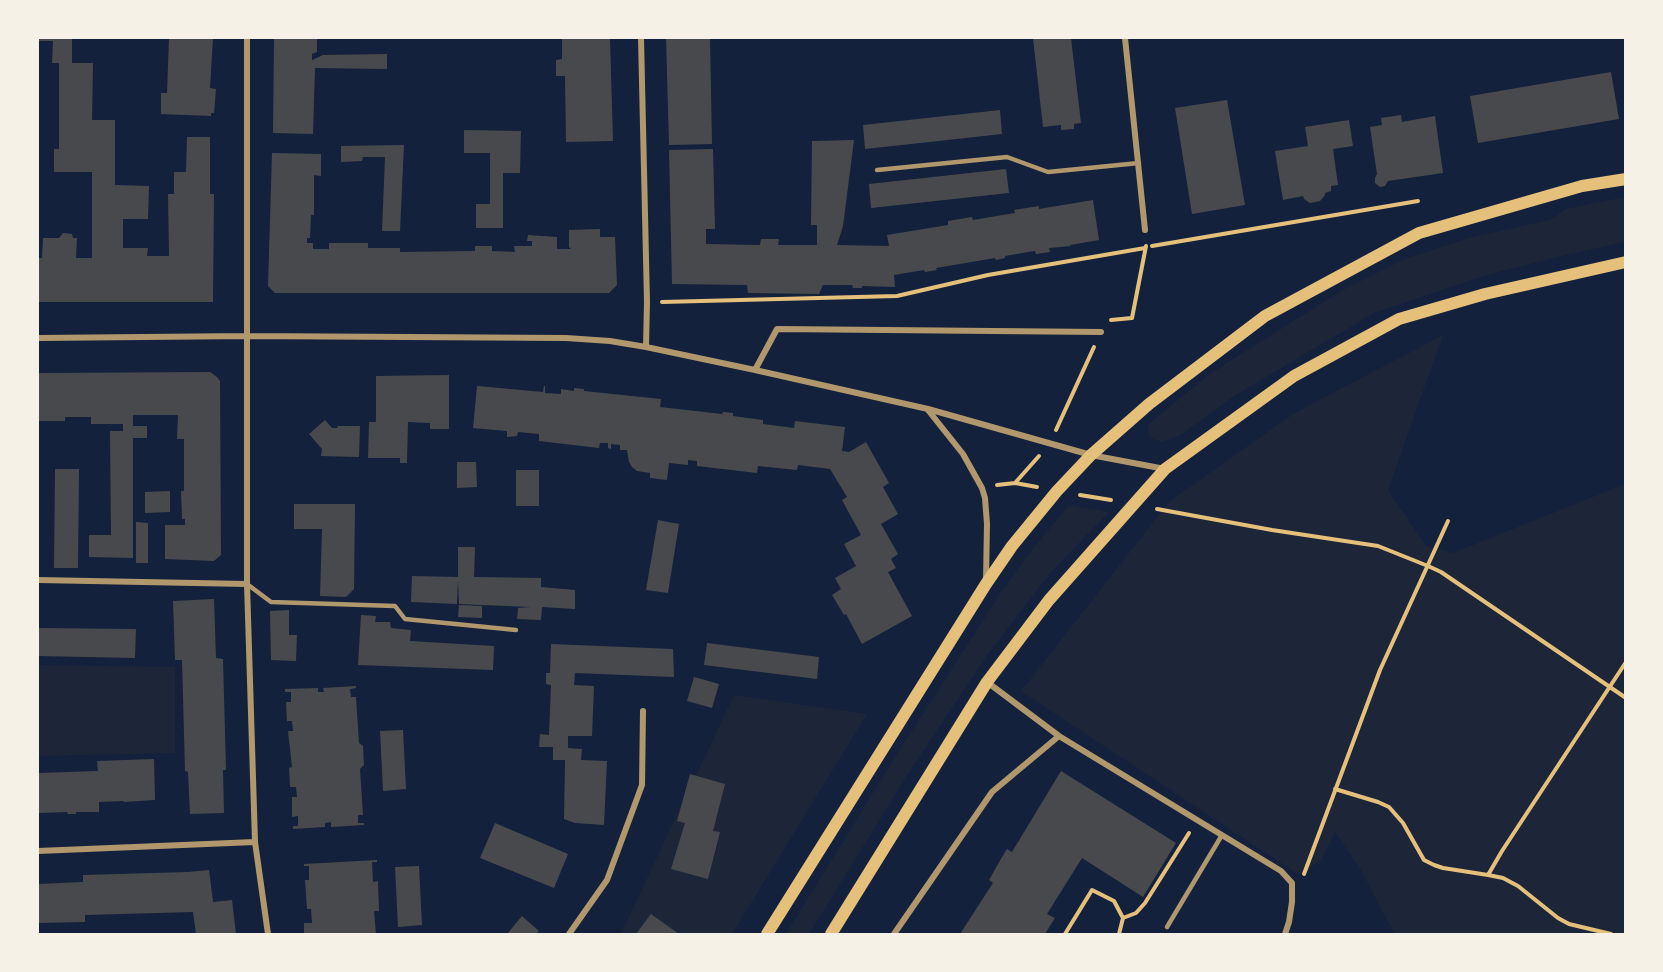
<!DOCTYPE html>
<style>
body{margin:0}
#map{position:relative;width:1663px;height:972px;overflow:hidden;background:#14213d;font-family:"Libre Baskerville",serif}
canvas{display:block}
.frame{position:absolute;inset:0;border:39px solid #f6f1e7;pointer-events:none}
</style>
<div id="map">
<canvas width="1663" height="972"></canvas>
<div class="frame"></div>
</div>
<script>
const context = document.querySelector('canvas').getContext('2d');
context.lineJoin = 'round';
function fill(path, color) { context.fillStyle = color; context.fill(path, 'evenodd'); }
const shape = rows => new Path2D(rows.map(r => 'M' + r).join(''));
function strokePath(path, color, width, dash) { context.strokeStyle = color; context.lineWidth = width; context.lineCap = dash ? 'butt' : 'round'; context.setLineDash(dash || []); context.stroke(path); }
fill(shape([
 [1625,197,1625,242,1561,256,1483,276,1374,313,1234,396,1179,436,1162,442,1153,439,1149,435,1148,428,1150,423,1211,373,1343,290,1405,259,1469,238,1550,220,1566,209],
 [1443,335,1388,490,1426,546,1453,553,1625,484,1625,934,1397,934,1394,932,1381,909,1361,870,1335,832,1321,860,1299,875,1021,691,1169,502,1293,414],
 [1069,505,1109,512,1052,571,990,651,906,777,809,934,786,934,894,759,996,600,1027,556],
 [38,665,175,667,175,753,38,756],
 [734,695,867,714,732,934,619,934,623,929]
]), '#1d2539');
fill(shape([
 [38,38,72,38,72,63,93,63,92,120,115,120,115,185,149,186,148,219,123,219,123,248,148,248,147,256,169,256,168,194,174,194,174,172,186,172,187,137,210,137,210,194,214,194,213,302,38,302,38,258,42,258,43,238,59,238,63,233,72,234,73,238,77,238,76,258,92,258,92,172,54,172,54,149,59,149,59,63,52,63,53,41,38,41],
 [169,38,213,38,210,88,216,89,214,113,211,113,211,116,161,114,161,93,167,93],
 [274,38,317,38,317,52,312,54,312,60,323,55,387,54,387,69,315,68,313,134,273,133],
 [562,38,610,38,613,141,566,142,565,76,556,76,556,60,562,59],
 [666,38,710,38,712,144,669,145],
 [1033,38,1071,38,1081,123,1074,124,1074,129,1061,130,1061,125,1043,127],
 [1611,72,1619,119,1478,143,1470,96],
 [1227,100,1245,205,1192,214,1175,108],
 [1000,110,1002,134,865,149,863,125],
 [1401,115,1402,122,1435,116,1443,173,1388,181,1385,186,1380,187,1375,183,1375,178,1377,174,1370,127,1382,125,1381,118],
 [1349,120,1353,146,1333,149,1338,185,1331,186,1331,191,1325,193,1325,195,1320,201,1310,203,1304,199,1303,196,1283,200,1275,151,1308,146,1305,127],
 [464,130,521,131,520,173,503,173,503,228,476,228,476,204,490,204,490,153,464,153],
 [854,140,843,226,837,245,889,246,887,235,948,225,948,221,972,217,973,220,1015,213,1014,210,1039,206,1039,209,1093,200,1099,240,1070,245,1071,246,1049,248,1050,252,1036,254,1035,251,1034,251,1005,256,1005,258,996,260,995,258,936,268,937,270,925,272,924,270,894,275,895,287,862,286,862,288,853,288,852,285,823,285,819,294,748,293,747,285,672,284,669,150,713,149,715,229,706,229,706,244,760,245,761,239,779,239,778,245,817,245,817,225,811,225,812,141],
 [404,145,400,231,382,231,385,157,363,157,362,161,341,162,341,146],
 [272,153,321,154,321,176,314,175,314,215,311,215,310,238,307,238,307,243,313,243,313,249,329,249,329,243,368,243,368,248,400,248,400,252,475,251,475,246,492,246,492,251,515,252,514,246,532,246,532,241,527,241,528,235,557,237,557,249,571,249,569,247,569,230,600,229,600,237,615,237,617,285,609,293,275,293,268,286],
 [1006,169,1009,193,871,208,869,184],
 [210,372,217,377,220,381,221,555,214,561,165,559,165,525,185,525,185,519,182,519,181,491,184,491,184,439,177,439,178,415,133,415,133,426,147,426,147,438,133,438,133,558,89,557,89,535,111,535,110,431,123,431,123,424,91,424,91,417,65,417,65,421,38,421,38,373],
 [449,375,449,429,430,429,430,423,408,422,407,463,400,463,400,458,368,458,369,422,376,422,376,376],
 [477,386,543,392,544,386,545,386,545,393,561,394,561,389,574,391,574,388,584,389,584,391,661,399,660,407,722,414,723,412,733,413,733,416,763,420,763,424,794,428,795,421,845,427,842,451,849,452,866,442,889,483,883,487,898,514,881,524,898,554,891,559,896,568,888,572,912,616,862,644,846,614,844,615,832,595,841,589,835,578,856,566,844,544,861,535,842,500,847,497,830,469,798,465,797,470,758,466,757,473,697,466,697,461,688,460,688,465,669,463,667,480,650,478,650,473,637,471,632,467,629,462,627,450,620,450,620,445,611,444,611,449,608,448,608,443,600,443,599,448,539,441,539,434,518,432,517,436,507,437,507,431,473,428],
 [325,420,332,428,337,428,338,426,360,426,359,457,321,456,322,449,309,434],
 [457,462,476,462,477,487,457,488],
 [55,469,79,469,78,568,54,568],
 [516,470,539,470,539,506,516,506],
 [170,491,170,512,145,513,145,492],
 [294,504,355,504,354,589,346,597,320,596,322,529,294,529],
 [658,520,679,524,668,593,646,590],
 [136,522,148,523,148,563,136,563],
 [458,547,475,547,474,577,541,578,541,587,575,590,575,609,542,607,541,620,517,619,518,608,531,607,459,604,458,580,457,604,411,602,412,576,458,577],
 [214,599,216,658,223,659,226,770,223,770,224,813,190,814,188,772,185,771,182,660,175,660,173,601],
 [459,605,482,606,482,618,458,617],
 [289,610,289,635,297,635,296,661,271,660,270,611],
 [361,615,376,616,375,622,390,622,391,628,411,630,410,641,494,646,493,670,358,665],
 [38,628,136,629,135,658,38,656],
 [707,643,819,657,817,679,704,665],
 [551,644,673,649,674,677,575,673,574,685,594,686,592,736,568,736,568,748,582,749,581,760,607,761,604,825,575,823,564,819,565,760,553,760,553,747,539,747,540,734,549,735,551,685,546,684,546,673,550,673],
 [694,677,719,684,712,708,687,701],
 [356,686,356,688,350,689,351,697,356,697,359,743,363,746,364,765,360,769,363,815,358,815,358,823,364,823,364,825,331,827,331,822,325,823,325,827,293,829,293,826,298,826,298,816,292,817,292,797,297,797,296,787,290,787,289,768,292,767,288,731,293,731,292,721,287,721,286,702,291,702,291,692,285,692,285,689,318,688,318,692,324,692,323,688],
 [403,730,406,789,383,791,380,731],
 [154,759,155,800,124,802,123,801,99,802,99,812,76,812,76,814,68,814,67,812,38,813,38,773,98,771,97,761],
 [1061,771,1176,843,1143,897,1082,858,1047,914,1055,918,1045,934,960,934,993,883,989,880,1002,857,1007,849,1012,852],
 [690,774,725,784,713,831,720,832,708,879,671,869,685,823,677,821],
 [495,823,568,854,554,888,480,858],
 [377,860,377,862,372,862,373,882,378,881,379,911,374,911,376,934,304,934,304,923,312,923,311,909,307,909,305,880,309,880,309,866,304,866,304,864],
 [419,866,422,925,398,927,395,867],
 [209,870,213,902,232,900,236,934,196,934,193,912,85,915,85,922,38,923,38,884,83,882,83,875,188,872],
 [651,914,679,934,636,934],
 [522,916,539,931,536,934,507,934]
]), '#48494c');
strokePath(shape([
 [1152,246,1418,201],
 [662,302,897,296,988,275,1145,248],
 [1111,320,1132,318,1146,246],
 [1056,430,1094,347],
 [1015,483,1039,456],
 [997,485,1015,483,1037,487],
 [1080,495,1111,500],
 [1157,509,1272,530,1378,546,1428,566,1441,572,1626,698],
 [1335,789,1378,802,1389,807,1403,823,1424,860,1434,865,1443,868,1488,875,1503,878,1518,886,1558,918,1569,924,1611,934],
 [1304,874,1380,670,1448,521],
 [1488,875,1502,851,1626,662],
 [1065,934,1092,890,1114,901,1123,918],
 [1119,934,1123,918,1136,913,1145,903,1189,833]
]), '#e5c07b', 4);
strokePath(shape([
 [877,170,1007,157,1048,172,1139,163],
 [247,584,271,602,395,606,405,619,516,630],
 [1167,927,1222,835]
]), '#b1986c', 4.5);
strokePath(shape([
 [247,38,247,584,255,842,268,934],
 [641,38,647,302,646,347],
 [1125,38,1145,230],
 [38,338,248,336,566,338,610,341,646,347,755,370,928,409,1091,455,1165,469],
 [755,370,777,329,1101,332],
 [928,410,963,454,982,488,985,498,987,524,986,580],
 [38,580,247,584],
 [987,682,1059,736,1281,871,1292,883,1292,902,1289,922,1285,934],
 [38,851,255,842],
 [569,934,607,880,642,785,643,711],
 [894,934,992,792,1059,736]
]), '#b1986c', 6);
strokePath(shape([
 [767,934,986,584,1012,546,1057,491,1091,455,1149,404,1265,316,1419,233,1582,186,1626,179],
 [831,934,987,682,1049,600,1165,469,1294,376,1399,319,1485,294,1626,262]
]), '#e5c07b', 12);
</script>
